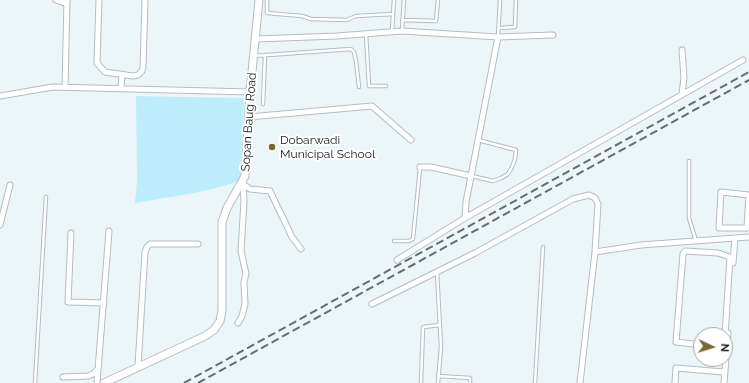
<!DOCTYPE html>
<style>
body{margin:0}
#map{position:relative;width:749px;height:383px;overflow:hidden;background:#ecf6f9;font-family:Raleway,sans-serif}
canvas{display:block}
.north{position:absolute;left:693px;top:327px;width:40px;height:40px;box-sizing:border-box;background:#fff;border:1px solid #a2a4a4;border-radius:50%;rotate:94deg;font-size:11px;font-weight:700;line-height:16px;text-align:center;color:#171b1c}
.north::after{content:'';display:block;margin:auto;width:14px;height:18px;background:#766835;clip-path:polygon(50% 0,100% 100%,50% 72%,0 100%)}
</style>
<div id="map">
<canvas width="749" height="383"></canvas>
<div class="north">N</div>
</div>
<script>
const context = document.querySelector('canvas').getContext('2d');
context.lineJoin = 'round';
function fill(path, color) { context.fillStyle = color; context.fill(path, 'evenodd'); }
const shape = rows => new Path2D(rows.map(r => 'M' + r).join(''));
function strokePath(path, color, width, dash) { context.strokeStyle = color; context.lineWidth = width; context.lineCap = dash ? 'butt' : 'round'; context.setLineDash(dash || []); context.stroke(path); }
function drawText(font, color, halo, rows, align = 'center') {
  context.font = font + ' Raleway,sans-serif'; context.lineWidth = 4; context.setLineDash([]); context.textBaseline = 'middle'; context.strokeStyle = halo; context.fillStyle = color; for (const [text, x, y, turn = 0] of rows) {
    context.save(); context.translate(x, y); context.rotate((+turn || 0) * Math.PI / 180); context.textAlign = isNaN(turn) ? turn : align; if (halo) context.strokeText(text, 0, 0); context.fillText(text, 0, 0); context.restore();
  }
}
fill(shape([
 [136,96,244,98,240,176,238,180,234,183,200,192,135,203,137,181]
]), '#bdedfd');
const lane = shape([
 [267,0,267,13,302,16,311,19,347,20,356,16,393,14],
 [402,20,436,21,438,0],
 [499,28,515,27,516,0],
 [392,31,394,0],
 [402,31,404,0],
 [366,34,369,86,386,86],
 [498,36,500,0],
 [254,56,351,49,354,52,356,61,359,87],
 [263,104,265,55],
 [689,161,689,218,696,241],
 [472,176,493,181,501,178,508,174,512,167,515,159,516,150,478,140],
 [394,241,409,241,413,239,420,168],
 [437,272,441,347,438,383],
 [438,376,470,378,470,383],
 [35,383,46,197],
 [421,383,423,327,440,325],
 [535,383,543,247]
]);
const street = shape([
 [56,0,67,4],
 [99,0,97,63,105,72,133,76,138,75,142,71,143,67,145,0],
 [256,39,337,36,402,31,498,37,553,35],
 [682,50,684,78,682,94],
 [65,87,67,0],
 [121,88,122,75],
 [0,96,53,87,250,92],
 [249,117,372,106,411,140],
 [420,167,431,167,471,176],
 [244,185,250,189,270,191,292,237,301,249],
 [721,192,749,195,747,228,719,228,721,192],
 [465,218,743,60],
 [0,225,10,185],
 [71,233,68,302,104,303],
 [595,252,641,245,749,237],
 [397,260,465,218,466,202,498,37],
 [733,263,735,238],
 [372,304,475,253,573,199,589,195,595,198,598,204,595,252,580,383],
 [238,323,242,316,245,304,244,282,246,274,241,251,244,201,243,182],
 [701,345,676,342,683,254,685,251,718,253,730,257,725,336],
 [138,366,145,252,147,247,150,244,198,244],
 [63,377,88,376,93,374,98,369],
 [97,383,109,231],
 [675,383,676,368,723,372],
 [724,383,728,333]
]);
const secondary = shape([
 [104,383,205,336,214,330,220,321,222,311,222,222,227,208,245,176,250,92,259,0]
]);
strokePath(lane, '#b4bdc0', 4.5);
strokePath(street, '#b4bdc0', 7);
strokePath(secondary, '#b4bdc0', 9);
strokePath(lane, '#fff', 2.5);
strokePath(street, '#fff', 5);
strokePath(secondary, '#fff', 7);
strokePath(shape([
 [184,383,749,72],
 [198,383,749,80]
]), '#676d6f', 2, [8, 4]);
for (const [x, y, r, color] of [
 [272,147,4,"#766835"]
]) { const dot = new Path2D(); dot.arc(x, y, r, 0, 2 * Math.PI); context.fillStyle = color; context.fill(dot); strokePath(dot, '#fff', 1.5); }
drawText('12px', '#171b1c', '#fff', [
 ["Sopan Baug Road",249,122,-86]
]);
drawText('12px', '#171b1c', '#fff', [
 ["Dobarwadi",280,140],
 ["Municipal School",280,154]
], 'left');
</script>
